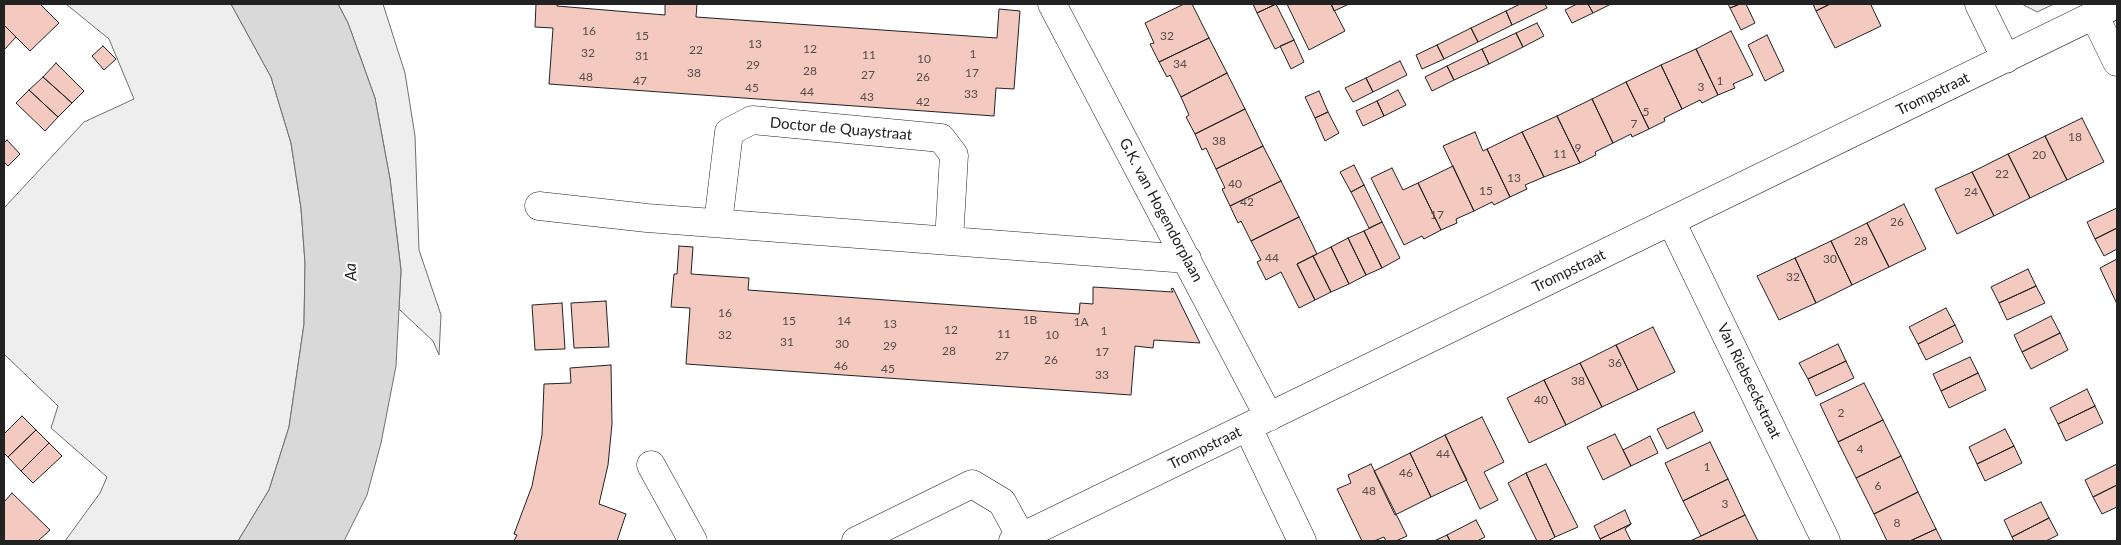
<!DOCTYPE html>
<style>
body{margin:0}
#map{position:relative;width:2121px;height:545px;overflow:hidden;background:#fff;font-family:Lato,sans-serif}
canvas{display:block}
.frame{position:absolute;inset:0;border:5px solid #222;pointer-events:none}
</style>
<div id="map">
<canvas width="2121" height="545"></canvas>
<div class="frame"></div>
</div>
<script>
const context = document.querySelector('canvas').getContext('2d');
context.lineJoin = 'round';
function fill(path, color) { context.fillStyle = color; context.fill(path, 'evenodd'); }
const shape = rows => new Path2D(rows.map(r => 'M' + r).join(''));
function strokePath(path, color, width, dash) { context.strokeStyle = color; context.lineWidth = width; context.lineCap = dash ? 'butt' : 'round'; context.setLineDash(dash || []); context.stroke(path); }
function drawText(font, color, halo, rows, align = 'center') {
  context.font = font + ' Lato,sans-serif'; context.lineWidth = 4; context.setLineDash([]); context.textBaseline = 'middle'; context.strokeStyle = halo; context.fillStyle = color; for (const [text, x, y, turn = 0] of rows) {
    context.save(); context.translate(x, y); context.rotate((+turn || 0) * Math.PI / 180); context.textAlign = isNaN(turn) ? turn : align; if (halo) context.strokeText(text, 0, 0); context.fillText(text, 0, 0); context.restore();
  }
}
const green = shape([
 [66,4,231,4,271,77,291,143,301,208,305,263,304,324,289,427,269,490,238,541,65,541,100,493,107,477,51,428,58,406,4,354,4,208,84,122,134,99,109,39,66,4],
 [338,4,383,4,405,73,415,136,419,250,441,315,439,355,433,341,399,309,401,270,390,179,375,98,348,23,338,4],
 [2022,4,2054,4,2037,12,2022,4]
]);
fill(green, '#eee');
strokePath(green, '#6f6f6f', 1);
const water = shape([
 [231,4,338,4,348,23,375,98,390,179,401,270,396,366,381,443,367,495,344,541,238,541,269,490,289,427,304,324,305,263,301,208,291,143,271,77,231,4]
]);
fill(water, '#d9d9d9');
strokePath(water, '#6f6f6f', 1);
const building = shape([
 [4,4,40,4,59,23,30,51,4,25,4,4],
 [536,4,557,4,557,6,665,15,665,4,697,4,696,17,997,38,999,9,1020,11,1014,89,996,88,994,116,549,84,553,28,535,27,536,4],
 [1184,4,1192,4,1209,38,1159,62,1150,44,1154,43,1145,23,1184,4],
 [1253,4,1276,4,1257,13,1253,4],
 [1276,4,1294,40,1275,49,1257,13,1276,4],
 [1287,4,1331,4,1345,31,1309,50,1287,4],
 [1331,4,1349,4,1334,11,1331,4],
 [1520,4,1545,4,1547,8,1512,25,1506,11,1520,4],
 [1577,4,1588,4,1593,13,1572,23,1565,10,1577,4],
 [1588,4,1611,4,1593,13,1588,4],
 [1728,4,1740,4,1730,8,1728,4],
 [1740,4,1746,4,1755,23,1741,30,1730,8,1740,4],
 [1813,4,1830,4,1816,11,1813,4],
 [1830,4,1874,4,1871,5,1881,26,1835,48,1816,11,1830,4],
 [1506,11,1512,25,1478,42,1471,28,1506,11],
 [1537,23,1544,36,1523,47,1516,33,1537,23],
 [4,25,16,37,4,50,4,25],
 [1471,28,1478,42,1444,59,1437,45,1471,28],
 [1731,31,1753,75,1733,84,1735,88,1718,95,1696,49,1731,31],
 [1516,33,1523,47,1489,64,1482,49,1516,33],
 [1767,35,1784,71,1765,81,1748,45,1767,35],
 [1209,38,1227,73,1181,97,1170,75,1167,77,1159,62,1209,38],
 [1294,40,1304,62,1291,69,1280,46,1294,40],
 [1437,45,1444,59,1422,69,1416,55,1437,45],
 [103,46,116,59,104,70,92,56,103,46],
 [1482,49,1489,64,1454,80,1447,66,1482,49],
 [1696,49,1718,95,1702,103,1700,100,1682,109,1661,65,1696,49],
 [1400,61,1407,75,1373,92,1366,78,1400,61],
 [56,63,84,91,72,103,43,77,56,63],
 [1661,65,1682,109,1664,118,1665,121,1649,129,1626,82,1661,65],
 [1447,66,1454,80,1432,91,1425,77,1447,66],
 [1227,73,1245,109,1195,134,1186,117,1189,115,1181,97,1227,73],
 [43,77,72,103,58,117,29,90,43,77],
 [1366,78,1373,92,1353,102,1345,88,1366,78],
 [1626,82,1649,129,1632,137,1631,134,1613,143,1592,99,1626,82],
 [29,90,58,117,45,131,16,103,29,90],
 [1398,90,1406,105,1384,116,1377,101,1398,90],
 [1319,91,1328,112,1315,118,1305,97,1319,91],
 [1592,99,1613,143,1595,152,1596,155,1580,163,1557,116,1592,99],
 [1377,101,1384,116,1363,126,1356,111,1377,101],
 [1245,109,1263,146,1216,169,1206,148,1202,150,1195,134,1245,109],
 [1328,112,1339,133,1325,141,1315,118,1328,112],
 [1557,116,1580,163,1544,177,1522,132,1557,116],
 [2082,118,2104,162,2067,180,2045,136,2082,118],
 [1475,132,1483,151,1487,149,1510,197,1494,205,1492,202,1474,211,1443,146,1475,132],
 [1522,132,1544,177,1525,185,1527,189,1510,197,1487,149,1522,132],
 [2045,136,2067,180,2030,198,2008,154,2045,136],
 [7,140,20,154,8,166,4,162,4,143,7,140],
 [1263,146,1281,181,1230,206,1222,189,1225,188,1216,169,1263,146],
 [2008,154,2030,198,1994,216,1972,172,2008,154],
 [1354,165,1364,185,1351,192,1340,172,1354,165],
 [1453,166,1474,211,1456,219,1457,223,1441,230,1418,183,1453,166],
 [1392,168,1403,190,1418,183,1441,230,1424,239,1422,236,1404,245,1371,178,1392,168],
 [1972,172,1994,216,1957,234,1935,189,1972,172],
 [1281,181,1299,217,1251,241,1241,221,1238,223,1230,206,1281,181],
 [1364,185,1382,222,1369,228,1351,192,1364,185],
 [1904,204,1926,249,1889,267,1867,223,1904,204],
 [2117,208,2117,228,2095,239,2087,222,2117,208],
 [1299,217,1317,254,1297,264,1315,300,1299,308,1281,272,1266,280,1257,262,1261,260,1251,241,1299,217],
 [1382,222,1400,258,1382,268,1364,231,1382,222],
 [1867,223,1889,267,1852,285,1831,241,1867,223],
 [2117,228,2117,249,2104,256,2095,239,2117,228],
 [1364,231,1382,268,1366,275,1348,238,1364,231],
 [1348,238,1366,275,1349,284,1331,247,1348,238],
 [1831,241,1852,285,1816,303,1795,258,1831,241],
 [679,246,693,247,691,274,749,278,748,290,1079,314,1080,303,1093,304,1093,287,1173,292,1171,289,1173,288,1200,343,1154,340,1153,348,1135,346,1131,395,686,364,690,308,671,307,674,274,677,274,679,246],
 [1331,247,1349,284,1331,292,1313,256,1331,247],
 [1313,256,1331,292,1315,300,1297,264,1313,256],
 [1795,258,1816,303,1779,320,1757,276,1795,258],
 [2117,259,2117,304,2100,268,2117,259],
 [2028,269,2036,286,1999,303,1991,287,2028,269],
 [2036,286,2045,303,2007,320,1999,303,2036,286],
 [606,301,609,347,574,348,571,303,606,301],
 [562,303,565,349,535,350,532,305,562,303],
 [1946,308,1955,325,1918,344,1909,327,1946,308],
 [2051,316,2060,333,2022,352,2014,335,2051,316],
 [1955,325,1963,342,1926,360,1918,344,1955,325],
 [1653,327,1675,372,1638,390,1616,345,1653,327],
 [2060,333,2068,350,2031,369,2022,352,2060,333],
 [1838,344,1846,361,1808,379,1799,363,1838,344],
 [1616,345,1638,390,1602,407,1580,363,1616,345],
 [1970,357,1978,373,1941,391,1933,374,1970,357],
 [1846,361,1854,378,1816,396,1808,379,1846,361],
 [1580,363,1602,407,1566,425,1544,380,1580,363],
 [611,365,612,424,608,465,599,504,626,514,617,541,514,541,517,535,514,534,532,486,542,435,544,384,571,383,570,368,611,365],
 [1978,373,1986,390,1949,408,1941,391,1978,373],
 [1544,380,1566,425,1529,443,1507,398,1544,380],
 [1864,383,1883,420,1838,442,1820,404,1864,383],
 [2087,389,2095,406,2058,424,2050,408,2087,389],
 [2095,406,2103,423,2066,441,2058,424,2095,406],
 [1694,412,1703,431,1667,449,1657,429,1694,412],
 [22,416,36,430,8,457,4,453,4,434,22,416],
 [1482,417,1504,462,1484,472,1498,500,1480,509,1445,435,1482,417],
 [1883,420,1901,456,1856,478,1838,442,1883,420],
 [2005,429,2014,446,1977,464,1969,447,2005,429],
 [36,430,49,443,21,471,8,457,36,430],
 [1615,434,1631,466,1603,480,1587,447,1615,434],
 [1445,435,1467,480,1431,497,1410,453,1445,435],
 [1650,436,1658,453,1631,466,1623,450,1650,436],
 [1710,442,1728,479,1683,501,1665,463,1710,442],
 [49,443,62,456,33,483,21,471,49,443],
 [2014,446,2022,463,1985,481,1977,464,2014,446],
 [1410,453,1431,497,1395,515,1374,471,1410,453],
 [1901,456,1918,492,1874,514,1856,478,1901,456],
 [1371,464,1407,536,1396,541,1386,541,1384,537,1374,541,1362,541,1337,489,1351,483,1348,475,1371,464],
 [1546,464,1578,527,1555,537,1526,473,1546,464],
 [2117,464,2117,485,2093,497,2085,480,2117,464],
 [1526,473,1555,537,1548,541,1537,541,1508,483,1526,473],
 [1728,479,1745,515,1701,536,1683,501,1728,479],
 [2117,485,2117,507,2102,514,2093,497,2117,485],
 [1918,492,1936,529,1910,541,1887,541,1874,514,1918,492],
 [12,493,50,530,38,541,4,541,4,502,12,493],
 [2041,502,2049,518,2012,537,2004,520,2041,502],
 [1625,510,1631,524,1600,539,1594,526,1625,510],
 [1745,515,1758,541,1690,541,1701,536,1745,515],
 [2049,518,2058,535,2046,541,2014,541,2012,537,2049,518],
 [1476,520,1485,537,1477,541,1450,541,1447,535,1476,520],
 [1631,524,1625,529,1631,541,1602,541,1600,539,1631,524],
 [1936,529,1942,541,1910,541,1936,529],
 [1447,535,1450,541,1434,541,1447,535]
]);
fill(building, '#f3c9c0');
strokePath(building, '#222', 1);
const minor = shape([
 [1052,4,1269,417],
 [1979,4,2006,59],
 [2094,15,2117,62],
 [539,206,647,218,1187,259],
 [1671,221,1826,541],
 [718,223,729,132,752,120,941,138,954,155,949,241],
 [1248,428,1302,541],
 [651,465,693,541],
 [856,541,972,484,1002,502,1021,537],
 [1013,541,2117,4]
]);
strokePath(minor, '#222', 29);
strokePath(minor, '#fff', 28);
drawText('12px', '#564c4a', null, [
 ["16",589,31],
 ["15",642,36],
 ["32",1167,36],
 ["13",755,44],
 ["12",810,49],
 ["22",696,50],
 ["32",588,53],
 ["1",973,54],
 ["11",869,55],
 ["31",642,56],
 ["10",924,59],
 ["34",1180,64],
 ["29",753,65],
 ["28",810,71],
 ["38",694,73],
 ["17",972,73],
 ["27",868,75],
 ["48",586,77],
 ["26",923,77],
 ["47",640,81],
 ["1",1720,81],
 ["3",1701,87],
 ["45",752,88],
 ["44",807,92],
 ["33",971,94],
 ["43",867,97],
 ["42",923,102],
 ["5",1646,112],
 ["7",1634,124],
 ["18",2075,137],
 ["38",1219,141],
 ["9",1578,148],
 ["11",1560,154],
 ["20",2039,155],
 ["22",2002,174],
 ["13",1514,178],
 ["40",1235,184],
 ["15",1486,191],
 ["24",1971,192],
 ["42",1247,202],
 ["17",1437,215],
 ["26",1897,222],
 ["28",1861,241],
 ["44",1272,258],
 ["30",1830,259],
 ["32",1793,277],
 ["16",725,313],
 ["1B",1030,320],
 ["15",789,321],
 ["14",844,321],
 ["1A",1081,322],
 ["13",890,324],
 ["12",951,330],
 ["1",1104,331],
 ["11",1004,334],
 ["32",725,335],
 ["10",1052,335],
 ["31",787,342],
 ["30",842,344],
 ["29",890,346],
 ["28",949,351],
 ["17",1102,352],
 ["27",1002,356],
 ["26",1051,360],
 ["36",1615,363],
 ["46",841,366],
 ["45",888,369],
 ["33",1102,375],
 ["38",1578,381],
 ["40",1541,400],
 ["2",1841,413],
 ["4",1860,449],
 ["44",1443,454],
 ["1",1707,467],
 ["46",1406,473],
 ["6",1878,486],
 ["48",1369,491],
 ["3",1725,504],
 ["8",1897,523]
]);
drawText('15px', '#222', '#fff', [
 ["Trompstraat",1933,94,-26],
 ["Doctor de Quaystraat",841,129,5],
 ["G.K. van Hogendorplaan",1161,210,62],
 ["Trompstraat",1569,271,-26],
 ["Van Riebeeckstraat",1749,381,64],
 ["Trompstraat",1205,448,-26]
]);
drawText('italic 16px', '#222', '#fff', [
 ["Aa",351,272,-92]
]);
</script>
